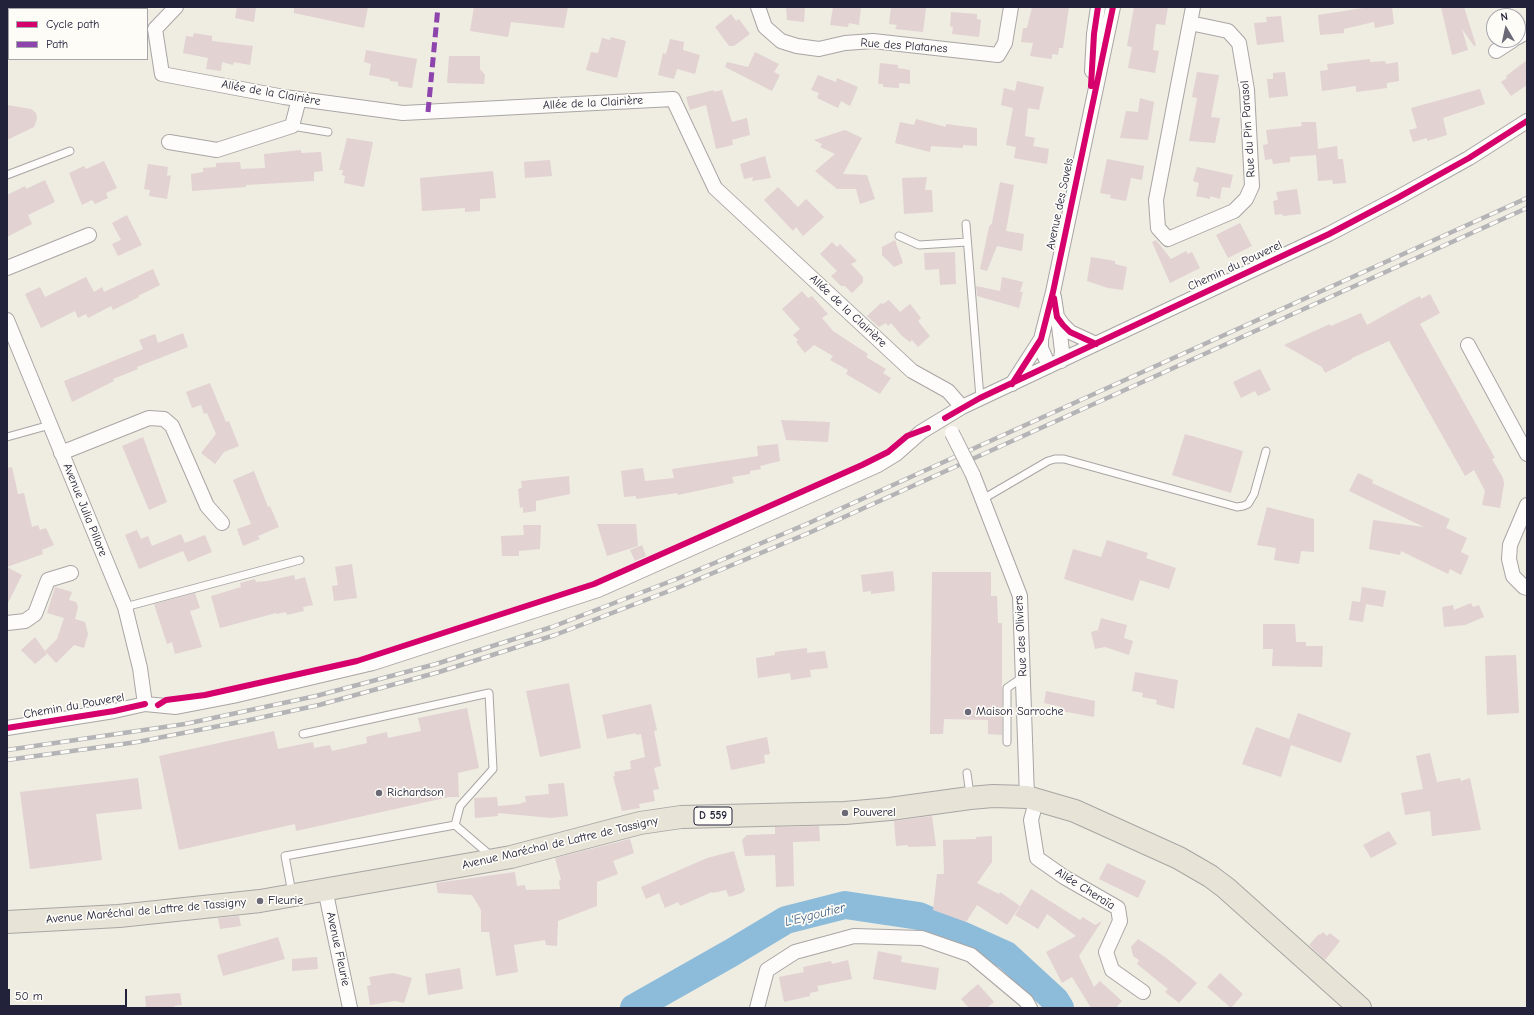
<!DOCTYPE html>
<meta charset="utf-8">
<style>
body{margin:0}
#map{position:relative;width:1534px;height:1015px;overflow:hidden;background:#efece2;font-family:"Comic Neue",sans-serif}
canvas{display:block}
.frame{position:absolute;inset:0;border:8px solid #22223b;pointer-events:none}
.legend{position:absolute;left:8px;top:8px;width:140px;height:52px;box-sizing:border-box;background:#fdfcf7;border:1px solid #a5a5ac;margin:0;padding:5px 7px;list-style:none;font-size:12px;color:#22223b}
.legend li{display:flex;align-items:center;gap:8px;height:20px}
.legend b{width:20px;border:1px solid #a5a5ac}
.north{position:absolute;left:1486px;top:8px;width:40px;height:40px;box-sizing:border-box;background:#fdfcf7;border:1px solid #a5a5ac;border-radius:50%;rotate:351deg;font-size:11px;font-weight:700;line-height:16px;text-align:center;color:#22223b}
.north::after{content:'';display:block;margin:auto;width:14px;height:18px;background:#6a6975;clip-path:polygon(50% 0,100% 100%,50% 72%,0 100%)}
.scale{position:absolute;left:8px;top:989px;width:119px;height:18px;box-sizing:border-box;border:2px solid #22223b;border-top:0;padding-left:5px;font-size:12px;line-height:14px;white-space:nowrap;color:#22223b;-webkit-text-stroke:3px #fdfcf7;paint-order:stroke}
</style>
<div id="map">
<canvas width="1534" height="1015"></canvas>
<div class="frame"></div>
<ul class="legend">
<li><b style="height:5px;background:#d6006c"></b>Cycle path</li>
<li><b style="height:5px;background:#8e44ad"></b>Path</li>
</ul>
<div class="north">N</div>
<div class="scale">50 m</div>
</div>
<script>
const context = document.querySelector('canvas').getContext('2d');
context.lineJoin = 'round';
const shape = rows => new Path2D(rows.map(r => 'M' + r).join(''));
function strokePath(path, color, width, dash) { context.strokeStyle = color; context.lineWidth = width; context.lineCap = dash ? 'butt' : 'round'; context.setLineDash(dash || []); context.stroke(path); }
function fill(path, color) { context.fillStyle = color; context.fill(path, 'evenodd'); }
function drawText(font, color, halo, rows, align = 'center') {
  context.font = font + ' "Comic Neue",sans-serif'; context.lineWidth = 3.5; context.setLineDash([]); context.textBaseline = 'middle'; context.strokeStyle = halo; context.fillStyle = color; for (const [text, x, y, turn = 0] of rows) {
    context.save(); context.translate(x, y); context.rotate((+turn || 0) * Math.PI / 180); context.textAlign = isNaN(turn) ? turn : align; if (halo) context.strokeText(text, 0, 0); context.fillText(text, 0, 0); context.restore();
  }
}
strokePath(shape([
 [634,1008,731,953,786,920,845,905,919,916,1006,955,1055,1000,1060,1008]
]), '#8dbcdb', 28);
fill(shape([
 [237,7,256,7,254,22,235,18],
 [294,7,368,7,364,28,294,13],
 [474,7,568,7,564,28,511,22,508,37,470,31],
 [786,7,805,7,804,22,787,20],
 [833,7,861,7,859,25,849,23,848,27,830,25],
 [891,7,926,8,923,32,895,29,897,25,889,24],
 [1032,7,1069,7,1063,48,1059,48,1058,55,1052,54,1052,59,1030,56,1033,43,1021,42,1023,28,1027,28],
 [1134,7,1168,7,1165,25,1156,24,1153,50,1159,51,1155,73,1128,68,1132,47,1127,46],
 [1363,7,1392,7,1394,24,1375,28,1374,22,1344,29,1344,33,1320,35,1318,15,1363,8],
 [1441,7,1464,7,1476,45,1474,46,1462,29,1468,50,1452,55],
 [951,12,977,14,977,19,981,20,979,37,952,34,953,27,950,26],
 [731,14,736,21,739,19,750,34,734,46,729,46,715,27],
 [1281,16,1284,42,1257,45,1254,23,1267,22,1266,17],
 [194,33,212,36,212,41,253,46,250,65,234,62,233,65,222,62,221,71,206,69,208,58,183,53,186,36,193,37],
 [611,37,626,41,617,78,586,70,591,52,598,53,602,38,610,40],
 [670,39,684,42,683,50,700,55,695,74,677,69,674,79,658,75,663,53,666,54],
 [366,50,417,59,412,88,398,86,398,82,390,81,390,79,369,75,371,64,364,62],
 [755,52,779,64,774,72,780,75,772,91,725,67,727,62,748,67],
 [449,56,480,56,480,69,485,75,484,84,447,83],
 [1370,59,1370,62,1385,61,1386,64,1398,62,1399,81,1387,83,1387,88,1356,92,1356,86,1322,91,1320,71,1328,70,1327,64],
 [1527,60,1527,85,1511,96,1501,82,1507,78,1506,76],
 [880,63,898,65,898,68,910,70,910,84,899,83,899,88,883,87,883,84,878,84],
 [1197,72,1219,75,1211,117,1220,118,1215,143,1189,141,1197,98,1192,97],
 [1285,72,1288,96,1269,98,1267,79,1273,79,1273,73],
 [818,75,836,82,837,78,858,87,850,106,841,101,838,108,817,98,819,93,811,90],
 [1017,81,1044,87,1039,110,1028,108,1025,136,1035,138,1033,146,1049,149,1047,164,1014,158,1016,147,1006,145,1013,108,1001,105,1004,88,1015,91],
 [1480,89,1485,104,1443,118,1447,135,1427,141,1427,138,1413,142,1409,130,1417,128,1411,108],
 [714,90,714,92,722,90,732,122,747,118,750,135,732,140,733,145,716,149,706,105,690,110,686,97],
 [1140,98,1154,102,1148,140,1120,138,1126,111,1138,112],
 [7,105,31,109,36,113,37,119,34,127,7,140],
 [916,119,946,127,946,124,977,128,977,146,963,145,963,148,931,146,930,152,895,143,900,122,914,125],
 [1301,122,1316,122,1318,149,1337,146,1338,159,1343,159,1346,183,1333,184,1332,180,1318,181,1316,155,1290,157,1290,162,1273,164,1272,159,1265,160,1263,145,1268,144,1266,130,1302,126],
 [845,130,862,138,843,174,867,175,875,199,860,204,856,189,837,189,815,171,835,154,820,147,822,144,814,140],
 [347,138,373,142,364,187,344,183,345,176,342,175,343,170,339,170],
 [301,150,301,153,321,152,323,171,314,172,314,181,246,185,246,187,192,191,191,174,203,172,203,168,216,167,216,163,240,162,241,169,265,168,264,154],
 [765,156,771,178,752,181,753,177,744,179,740,164],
 [1107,159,1144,166,1142,180,1131,178,1126,201,1110,198,1111,195,1100,193],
 [550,160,552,176,525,178,524,162],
 [104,161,117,188,106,193,108,198,95,204,92,200,82,205,69,173,84,166,86,169],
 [148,164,168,167,167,176,171,175,167,199,149,196,150,190,144,189],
 [1197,167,1233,175,1230,188,1222,187,1220,199,1210,196,1210,199,1196,196,1199,183,1193,181],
 [493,171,496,198,480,199,480,211,465,212,465,208,422,211,420,178],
 [927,177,925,190,932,190,933,212,904,214,902,178],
 [45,180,55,202,28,215,32,224,7,237,7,195,25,186,26,189],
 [1000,182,1014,185,1006,231,1024,234,1022,251,997,246,987,271,980,269,989,227,992,223],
 [778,187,798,207,806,199,824,217,803,236,796,227,793,231,764,200],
 [1297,189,1301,214,1283,216,1282,214,1275,215,1273,201,1278,200,1276,192],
 [127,215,142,245,118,256,112,244,121,240,112,223],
 [1240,223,1252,246,1228,258,1216,235],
 [895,240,903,263,894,267,882,255,882,247],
 [1156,240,1171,259,1186,251,1188,254,1192,252,1200,268,1170,283,1152,242],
 [832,242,837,247,840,244,857,261,851,264,863,277,863,282,852,293,845,286,841,286,831,276,837,271,820,254],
 [955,252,956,284,940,285,939,269,925,270,924,253],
 [1091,257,1115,261,1115,264,1127,267,1123,290,1108,288,1087,281],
 [153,269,160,285,138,296,139,297,113,310,111,306,88,318,86,314,78,318,75,311,41,328,25,294,40,287,45,297,86,277,94,292,102,287,104,292],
 [1002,277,1023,282,1020,292,1023,292,1019,308,977,296,976,286,1000,291],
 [802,291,808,298,812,296,828,314,822,318,833,331,868,354,866,357,886,369,883,373,891,378,880,394,846,374,848,370,830,360,833,356,814,345,805,353,796,342,798,340,793,335,800,329,782,309],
 [1430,294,1440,313,1420,324,1495,458,1492,459,1503,478,1504,484,1500,508,1482,505,1485,491,1474,470,1465,476,1389,341,1352,358,1352,359,1325,373,1322,367,1284,345,1330,324,1331,326,1361,313,1367,325,1412,300,1420,296,1421,299],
 [889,300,900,312,910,304,921,318,918,321,930,336,918,347,912,340,910,342,902,336,891,323,888,326,886,323,879,327,867,316,881,303,883,304],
 [183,333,188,347,137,367,138,369,113,379,114,381,72,402,64,381,143,349,139,340,155,334,158,343],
 [1260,369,1271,390,1258,396,1255,391,1241,398,1233,382],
 [210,383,226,422,229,421,239,446,224,452,215,464,201,453,216,434,207,413,204,414,201,405,192,408,186,392],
 [781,420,830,422,828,442,786,440],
 [1185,434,1243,451,1231,493,1172,475],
 [143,437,167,502,149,510,122,446],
 [778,444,780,461,760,466,761,469,750,471,750,474,732,477,734,483,678,495,677,493,636,499,636,496,624,497,621,471,643,468,645,481,674,478,672,469,758,456,757,446],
 [12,467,18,494,24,493,32,527,38,525,40,530,46,528,54,545,42,550,43,554,7,567,22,575,7,605,7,468],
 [254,471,268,507,270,506,279,527,258,536,260,539,243,546,237,529,251,524,233,480],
 [1358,473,1373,480,1372,483,1450,519,1446,528,1467,538,1461,552,1469,556,1461,575,1450,569,1448,574,1401,551,1400,555,1369,549,1373,520,1424,527,1349,491],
 [569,476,570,494,536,501,536,511,523,513,523,507,520,508,518,489,522,488,521,481],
 [1267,507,1314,519,1314,552,1301,551,1299,564,1274,560,1276,548,1257,545],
 [597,524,636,524,638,546,607,556],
 [523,525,541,525,540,549,519,551,519,556,502,556,501,536,524,535],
 [137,530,141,539,148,536,152,546,181,534,185,543,205,535,212,552,188,562,183,551,139,569,125,535],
 [1107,540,1148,553,1146,558,1176,568,1169,589,1140,580,1133,601,1064,579,1073,549,1101,557],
 [642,545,646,556,635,561,630,550],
 [352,564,357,598,334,601,332,586,338,585,335,567],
 [893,571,895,591,871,594,871,591,863,592,861,575],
 [932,572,991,572,991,596,997,596,998,623,1002,623,1002,735,988,734,988,720,944,719,943,734,930,734],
 [294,575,295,580,305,577,313,605,303,607,304,611,287,615,286,612,277,614,276,613,220,628,211,596,241,587,240,583,255,579,256,582,267,581],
 [55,587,72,592,69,600,76,602,78,607,75,619,85,622,88,634,84,648,74,645,56,663,45,651,47,654,35,664,21,650,35,637,45,651,57,639,64,618,47,613],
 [1362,587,1386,591,1383,607,1366,604,1363,622,1349,620,1352,601,1360,602],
 [195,593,200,608,190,611,202,647,175,654,172,642,167,644,154,604],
 [1471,603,1473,607,1479,605,1484,617,1465,625,1444,627,1442,607,1453,605,1454,610],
 [1101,618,1127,625,1124,638,1133,641,1129,655,1105,647,1095,649,1091,632,1098,630],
 [1263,624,1295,624,1296,642,1306,642,1306,646,1323,646,1322,667,1272,666,1273,649,1263,649],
 [807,648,807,653,825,651,828,668,810,670,811,677,791,680,790,673,758,678,756,658,775,655,775,652],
 [1516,655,1519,713,1487,715,1485,656],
 [1135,672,1178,680,1174,709,1156,704,1157,700,1142,697,1143,693,1132,691],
 [569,683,581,748,540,757,526,691],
 [1046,691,1095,701,1094,717,1061,711,1061,707,1044,703],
 [651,704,657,730,654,731,661,766,654,768,659,789,653,790,655,801,639,804,640,808,622,811,613,776,615,776,614,772,631,769,630,761,645,757,641,734,636,735,636,733,607,739,602,715],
 [467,708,479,768,458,773,459,797,449,797,296,831,295,824,179,850,159,756,274,731,278,749,313,742,314,748,330,745,332,751,367,743,366,737,387,732,388,738,421,731,418,718],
 [1298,713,1351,733,1341,763,1291,745,1281,777,1242,764,1256,727,1289,739],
 [767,737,770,754,764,755,765,763,731,770,726,746],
 [1430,753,1437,782,1460,778,1461,781,1470,778,1481,830,1432,836,1430,811,1405,815,1401,793,1423,789,1416,756],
 [138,778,142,809,96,814,102,860,30,869,20,792],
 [564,783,568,816,551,818,498,813,498,816,475,818,474,798,497,797,498,806,521,804,521,803,526,802,525,796,549,794,548,784],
 [932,816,936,846,908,847,908,845,896,846,894,821],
 [819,826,820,841,793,842,794,886,776,887,775,855,745,856,742,840,747,835,775,834,775,827],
 [1389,831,1397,844,1371,858,1363,845],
 [992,836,992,862,977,883,999,894,1000,892,1020,906,1007,925,977,905,966,922,933,910,937,874,944,874,943,840,976,839,976,837],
 [630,839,634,853,613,861,618,874,597,882,597,906,558,921,557,946,546,945,545,940,514,945,518,972,496,976,489,932,481,932,481,910,472,895,438,893,436,883,515,872,517,886,525,885,526,890,560,889,559,881,561,880,555,858],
 [734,851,745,890,742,893,729,897,726,890,713,893,712,892,680,906,678,902,665,908,659,893,646,899,641,887,707,858],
 [1107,863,1146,881,1138,898,1099,879],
 [1031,889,1080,920,1083,917,1095,925,1102,921,1079,956,1094,987,1100,981,1122,1001,1116,1008,1091,1008,1072,977,1062,983,1046,952,1076,936,1047,914,1038,929,1015,915],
 [239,916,241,926,220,929,218,918],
 [1323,932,1327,936,1330,933,1340,941,1325,960,1309,945,1319,934,1320,935],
 [278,937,285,959,223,976,217,955],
 [1138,939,1165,957,1197,983,1179,1003,1165,992,1168,989,1137,964,1139,960,1133,956,1131,947],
 [878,951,902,956,901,962,939,968,936,990,873,979],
 [317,957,318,969,292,971,292,959],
 [848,960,852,979,817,986,819,991,810,993,810,996,784,1002,779,977,804,972,803,967,831,961,832,964],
 [460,968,463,989,428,995,425,974],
 [393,973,412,978,404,1003,395,1001,370,1005,367,986,371,985,369,977],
 [1220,973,1243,994,1231,1008,1207,987],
 [978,984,994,1002,987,1008,969,1008,961,999],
 [180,993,182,1005,174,1006,174,1008,146,1008,145,996]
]), '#e2d2d2');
const lane = shape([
 [292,126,328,132],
 [7,175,70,151],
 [966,224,980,398],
 [899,236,919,245,967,242],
 [7,437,50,425],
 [983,499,1048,461,1055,459,1064,459,1237,507,1243,506,1248,504,1254,494,1266,451],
 [125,607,300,560],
 [303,734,489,693,493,769,460,806,455,825],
 [1007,742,1007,688,1023,677],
 [967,773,970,795],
 [292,893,285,856,455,825,491,856]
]);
const street = shape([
 [176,7,155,29,162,74,284,97,403,113,673,99,715,188,912,371,948,391,962,407],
 [758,7,765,27,781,41,797,46,819,49,845,43,873,41,998,55,1005,43,1011,7],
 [1190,23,1228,31,1239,43,1247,90,1252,186,1246,199,1234,211,1168,239,1158,228,1156,200,1193,7],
 [1518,37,1527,32],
 [1496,51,1513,40],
 [1092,71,1094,34,1098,7],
 [169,142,217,150,292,126,299,99],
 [7,268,89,235],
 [1054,297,1057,317,1063,325,1070,332,1096,344],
 [1058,318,1062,351,1061,361],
 [7,320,125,607,140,668,145,704],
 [1468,345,1527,454],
 [1049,366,1041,348,1041,339,1053,292,1113,7],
 [1012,384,1041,339],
 [61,453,149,418,164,419,172,426,207,506,222,523],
 [973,475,1020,596,1027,797],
 [1527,505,1510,545,1509,559,1513,576,1524,587,1527,588],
 [7,623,25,621,35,614,48,580,71,573],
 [7,728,114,711,145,704,176,707,233,696,373,663,598,590,878,465,896,454,921,432,962,407,1329,234,1399,197,1469,158,1527,121],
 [1039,800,1034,809,1031,820,1037,858,1064,877,1118,908,1120,921,1106,952,1112,970,1143,992],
 [325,889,350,1008],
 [757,1008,767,970,795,952,854,936,922,938,971,955,1026,1001,1030,1008]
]);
const primary = shape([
 [7,922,119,916,260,901,511,857,640,823,681,817,845,813,890,809,970,798,993,796,1027,797,1075,811,1179,858,1210,876,1226,888,1360,1008]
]);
strokePath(lane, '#a8a6a4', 9);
strokePath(street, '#a8a6a4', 16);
strokePath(primary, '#a8a6a4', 24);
strokePath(lane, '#fdfcfb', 7);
strokePath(street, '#fdfcfb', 14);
strokePath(primary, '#e7e3d6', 22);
const rail = shape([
 [7,750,185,724,316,696,436,664,552,627,679,578,809,523,1527,198],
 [7,760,137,742,245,721,319,705,439,672,555,635,682,586,811,532,1527,208]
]);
strokePath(rail, '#b4b4b6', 4.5);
strokePath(rail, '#fdfcf7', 3, [9]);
const streetBridge = shape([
 [952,433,973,475]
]);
strokePath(streetBridge, '#a8a6a4', 16, []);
strokePath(streetBridge, '#fdfcfb', 14);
strokePath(shape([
 [428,112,438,7]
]), '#8e44ad', 5, [10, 5]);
strokePath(shape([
 [1091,86,1094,34,1098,7],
 [1054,298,1057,317,1063,325,1070,332,1096,344],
 [1012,384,1041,339,1053,292,1113,7],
 [945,418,980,398,1329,234,1399,197,1469,158,1527,121],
 [158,705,166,700,205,695,357,661,594,584,862,465,888,452,907,436,928,428],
 [7,728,114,711,145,704]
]), '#d6006c', 6);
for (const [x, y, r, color] of [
 [968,712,4,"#6a6975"],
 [379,793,4,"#6a6975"],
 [845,813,4,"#6a6975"],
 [260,901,4,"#6a6975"]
]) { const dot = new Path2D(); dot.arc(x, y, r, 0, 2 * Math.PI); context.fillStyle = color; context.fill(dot); strokePath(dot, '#fdfcf7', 1.5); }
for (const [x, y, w] of [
 [713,816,38]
]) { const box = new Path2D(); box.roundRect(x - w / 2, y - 9, w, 18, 3); context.fillStyle = '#fdfcf7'; context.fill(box); strokePath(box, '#22223b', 1); }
drawText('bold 11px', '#22223b', null, [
 ["D 559",713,816]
]);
drawText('12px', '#22223b', '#fdfcf7', [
 ["Rue des Platanes",904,46,4],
 ["Allée de la Clairière",271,93,10],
 ["Allée de la Clairière",593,103,-3],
 ["Rue du Pin Parasol",1248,129,-94],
 ["Avenue des Savels",1060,204,-78],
 ["Chemin du Pouverel",1235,266,-25],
 ["Allée de la Clairière",848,311,43],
 ["Avenue Julia Pillore",85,510,68],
 ["Rue des Oliviers",1021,636,-93],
 ["Chemin du Pouverel",74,706,-10],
 ["Avenue Maréchal de Lattre de Tassigny",560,843,-13],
 ["Allée Cheraïa",1085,889,32],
 ["Avenue Maréchal de Lattre de Tassigny",146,911,-5],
 ["Avenue Fleurie",338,949,78]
]);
drawText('12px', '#22223b', '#fdfcf7', [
 ["Maison Sarroche",976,712],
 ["Richardson",387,793],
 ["Pouverel",853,813],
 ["Fleurie",268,901]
], 'left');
drawText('italic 13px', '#3f5e82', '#fdfcf7', [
 ["L'Eygoutier",815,915,-14]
]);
</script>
